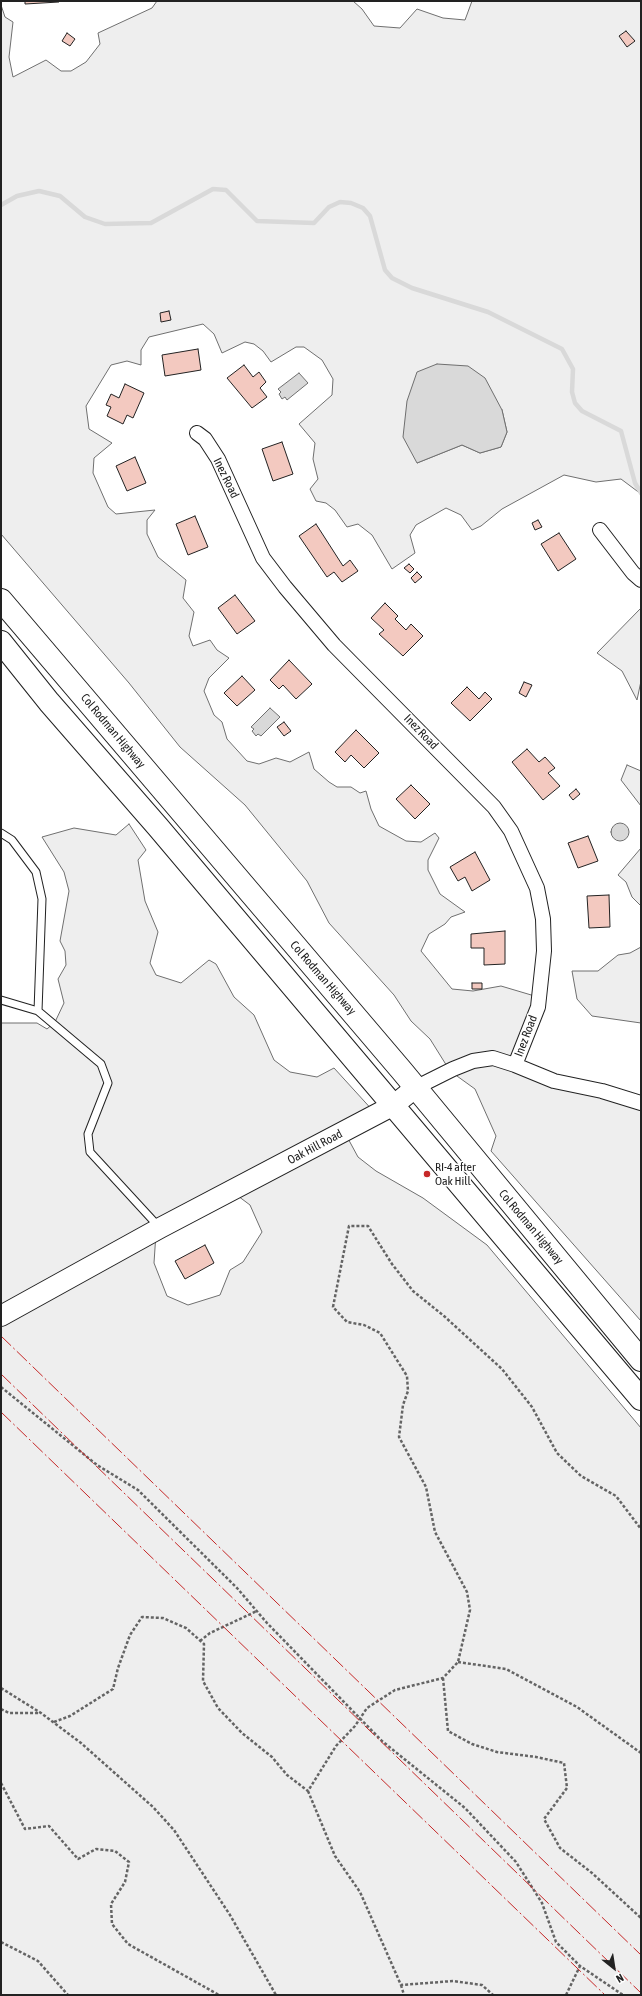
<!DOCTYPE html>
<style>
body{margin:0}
#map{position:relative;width:642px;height:1996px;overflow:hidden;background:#fff;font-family:"Asap Condensed",sans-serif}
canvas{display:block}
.frame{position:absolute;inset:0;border:2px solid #222;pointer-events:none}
.north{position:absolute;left:594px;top:1948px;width:40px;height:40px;-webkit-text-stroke:3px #fff;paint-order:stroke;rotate:150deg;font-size:11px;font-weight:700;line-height:16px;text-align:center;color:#222}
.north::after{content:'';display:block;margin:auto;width:14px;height:18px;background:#222;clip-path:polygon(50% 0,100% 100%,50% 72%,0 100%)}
</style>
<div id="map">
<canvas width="642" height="1996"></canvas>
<div class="frame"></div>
<div class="north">N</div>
</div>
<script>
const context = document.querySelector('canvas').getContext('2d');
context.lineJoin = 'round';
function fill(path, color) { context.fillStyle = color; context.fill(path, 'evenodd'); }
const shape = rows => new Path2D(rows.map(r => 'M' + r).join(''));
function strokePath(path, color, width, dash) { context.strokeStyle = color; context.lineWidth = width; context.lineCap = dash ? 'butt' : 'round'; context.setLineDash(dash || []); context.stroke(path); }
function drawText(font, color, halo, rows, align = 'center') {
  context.font = font + ' "Asap Condensed",sans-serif'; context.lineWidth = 3; context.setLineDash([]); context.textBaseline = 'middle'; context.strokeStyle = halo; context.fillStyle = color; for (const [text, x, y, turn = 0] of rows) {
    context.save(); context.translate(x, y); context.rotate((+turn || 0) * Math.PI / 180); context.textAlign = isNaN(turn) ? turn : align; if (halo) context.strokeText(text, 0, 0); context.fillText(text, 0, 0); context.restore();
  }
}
const green = shape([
 [157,1,353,1,362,9,374,26,400,28,417,9,443,18,465,20,472,1,641,1,641,494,621,479,596,482,564,475,502,509,481,526,472,530,461,515,446,508,416,525,410,535,415,553,392,569,372,535,358,524,347,527,335,510,326,503,316,501,310,489,318,479,313,459,315,443,299,424,332,395,333,379,322,360,304,347,296,347,271,362,263,351,254,344,245,342,222,353,214,334,203,324,149,337,141,350,141,365,127,361,111,365,86,406,89,429,112,443,94,458,93,473,108,507,116,514,155,510,147,520,147,534,158,557,186,580,183,598,194,612,189,636,193,646,210,640,217,650,229,658,209,678,204,691,214,715,222,722,227,739,247,761,259,764,276,758,290,762,309,752,314,769,329,782,337,787,351,787,360,793,366,791,371,809,379,826,406,841,421,842,435,833,439,838,428,860,428,870,440,894,465,912,451,917,445,924,429,934,421,951,452,989,473,991,501,986,538,997,519,1062,641,1104,641,1321,491,1151,496,1136,475,1089,450,1071,430,1039,411,1021,394,995,329,923,307,881,245,805,180,747,129,683,1,534,1,5,5,17,13,22,9,57,13,77,46,60,61,71,71,71,86,62,100,44,98,33,152,8,157,1],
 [502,410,507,432,501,447,480,453,462,445,417,463,502,410],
 [641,608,641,681,637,700,622,671,597,653,641,608],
 [627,765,641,771,641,806,621,780,627,765],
 [129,824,146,850,138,860,145,901,158,932,150,963,156,975,181,983,209,960,216,964,234,997,254,1015,274,1060,290,1072,317,1077,334,1068,375,1113,345,1133,358,1157,376,1171,423,1198,487,1245,641,1428,641,1995,1,1995,1,1023,37,1023,47,1029,55,1022,64,1003,58,979,66,965,65,951,60,941,69,891,64,872,42,837,74,828,116,835,129,824],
 [234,1193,250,1205,262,1232,243,1262,230,1270,220,1295,188,1305,167,1296,154,1263,156,1233,234,1193],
 [641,848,641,906,632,897,626,882,618,875,641,848],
 [641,947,641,1023,592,1016,577,999,572,971,598,971,618,955,630,953,641,947]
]);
fill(green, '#eee');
strokePath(green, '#6f6f6f', 1);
const water = shape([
 [437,364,468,366,485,378,502,410,507,432,501,447,480,453,462,445,417,463,403,437,407,401,417,372,437,364],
 [299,373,308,383,287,400,285,397,282,399,279,394,281,392,278,389,299,373],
 [270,708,280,717,261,736,258,734,256,736,252,731,254,729,251,727,270,708],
 '611 832a9 9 0 1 1 18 0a9 9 0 1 1-18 0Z'
]);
fill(water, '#d9d9d9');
strokePath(water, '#6f6f6f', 1);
strokePath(shape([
 [1,205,17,196,39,191,60,196,85,217,105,224,151,223,213,189,226,190,257,221,314,223,329,207,340,202,351,203,363,208,370,216,385,270,392,278,412,288,488,312,562,349,573,369,572,392,575,403,582,411,621,431,635,483,641,493]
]), '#d9d9d9', 4.5);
const building = shape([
 [25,1,59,1,59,2,25,4,25,1],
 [626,31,635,41,627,47,619,36,626,31],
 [67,33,75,39,70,46,62,41,67,33],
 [169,311,171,320,161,322,160,313,169,311],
 [198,349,201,370,165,376,162,355,198,349],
 [244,365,253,377,259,372,266,382,260,388,267,397,252,408,227,378,244,365],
 [125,384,144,393,133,418,127,415,123,424,107,416,111,407,106,405,111,394,119,398,125,384],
 [282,442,293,474,273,481,262,449,282,442],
 [135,457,146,483,127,491,116,466,135,457],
 [195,516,208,547,188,555,176,524,195,516],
 [538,520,542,527,535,530,532,523,538,520],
 [316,524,343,566,350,560,358,571,342,582,334,572,327,577,299,536,316,524],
 [559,533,576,559,558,571,541,544,559,533],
 [409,564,414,569,410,573,404,568,409,564],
 [417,572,422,577,415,583,411,578,417,572],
 [235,595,255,621,237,634,218,608,235,595],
 [385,603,398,616,395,619,406,630,411,624,423,636,403,656,379,634,384,630,371,618,385,603],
 [289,660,312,684,296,699,283,685,279,689,270,680,289,660],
 [242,676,255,690,237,706,224,693,242,676],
 [524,682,532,685,526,697,519,693,524,682],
 [467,687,479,699,485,692,492,699,470,721,451,703,467,687],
 [284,722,291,731,284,736,277,727,284,722],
 [356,730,379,753,364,768,351,755,345,762,335,752,356,730],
 [527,749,539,762,545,757,555,768,548,773,560,786,543,800,512,762,527,749],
 [411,785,430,804,415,819,396,799,411,785],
 [576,789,580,794,573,800,569,795,576,789],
 [588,836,598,861,578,868,568,843,588,836],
 [475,852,490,880,472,891,465,877,458,881,450,867,475,852],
 [609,895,610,927,589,928,587,896,609,895],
 [505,931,505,964,484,965,484,948,471,948,471,934,505,931],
 [472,983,482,983,482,989,472,989,472,983],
 [205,1245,214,1263,185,1279,175,1261,205,1245]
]);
fill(building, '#f3c9c0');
strokePath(building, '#222', 1);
const lane = shape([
 [1,833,12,840,36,872,42,899,38,1011],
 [1,1000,38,1011,101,1064,108,1083,88,1134,90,1152,159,1227]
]);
const street = shape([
 [197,433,205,439,218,459,263,558,285,587,334,645,494,807,511,831,537,888,543,919,544,951,538,1007,515,1065],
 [600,530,633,573,641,580],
 [415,1088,453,1069,473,1061,493,1058,515,1065,554,1081,602,1091,641,1103]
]);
const secondary = shape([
 [1,1316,160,1228,394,1105,415,1088]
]);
const highway = shape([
 [1,600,402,1071,641,1360],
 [1,642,49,702,158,827,641,1399]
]);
strokePath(lane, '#222', 9);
strokePath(street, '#222', 16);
strokePath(secondary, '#222', 22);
strokePath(highway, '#222', 24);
strokePath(shape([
 [1,1387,97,1465,138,1490,237,1588,267,1623,382,1741,465,1808,516,1862,542,1903,556,1942,580,1966,623,1995],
 [200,1641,210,1633,257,1611],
 [458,1662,506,1669,577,1707,641,1753],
 [443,1678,448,1731,472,1744,497,1752,536,1757,564,1763,567,1788,544,1819,560,1848,592,1873,641,1918],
 [1,1688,41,1713,81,1743,153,1807,174,1830,230,1915,276,1995],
 [1,1709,9,1713,40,1713],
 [54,1722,70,1716,113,1689,118,1668,130,1635,142,1617,163,1618,186,1628,204,1644,203,1681,218,1708,242,1733,272,1757,287,1775,308,1791,336,1746,355,1726,367,1708,395,1690,443,1678,458,1662,470,1610,467,1592,435,1532,426,1487,399,1437,403,1405,408,1391,407,1376,380,1333,364,1325,347,1322,333,1307,349,1226,368,1226,392,1264,413,1291,444,1316,502,1369,532,1407,557,1453,581,1476,616,1496,641,1529],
 [1,1783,25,1829,49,1826,78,1859,96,1849,115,1851,129,1862,125,1882,111,1904,112,1924,128,1944,219,1995],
 [308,1791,335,1856,360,1892,401,1985,453,1981,482,1985,493,1995],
 [1,1942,38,1961,68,1995],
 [401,1985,404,1995],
 [566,1995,580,1966]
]), '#646464', 2.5, [3, 2]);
strokePath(lane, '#fff', 7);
strokePath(street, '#fff', 14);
strokePath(secondary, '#fff', 20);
strokePath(highway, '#fff', 22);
strokePath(shape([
 [1,1336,641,1955],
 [1,1374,641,1993],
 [1,1412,605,1995]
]), '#c62828', 1, [14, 3, 2, 3]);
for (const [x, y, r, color] of [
 [427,1174,4,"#c62828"]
]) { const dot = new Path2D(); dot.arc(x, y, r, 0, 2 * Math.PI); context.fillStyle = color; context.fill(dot); strokePath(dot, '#fff', 1.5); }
drawText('12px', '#222', '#fff', [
 ["Inez Road",226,478,64],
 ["Col Rodman Highway",113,731,50],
 ["Inez Road",421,732,46],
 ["Col Rodman Highway",323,978,49],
 ["Inez Road",526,1036,-69],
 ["Oak Hill Road",315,1147,-28],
 ["Col Rodman Highway",531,1227,50]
]);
drawText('12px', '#222', '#fff', [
 ["RI-4 after",435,1167],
 ["Oak Hill",435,1181]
], 'left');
</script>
